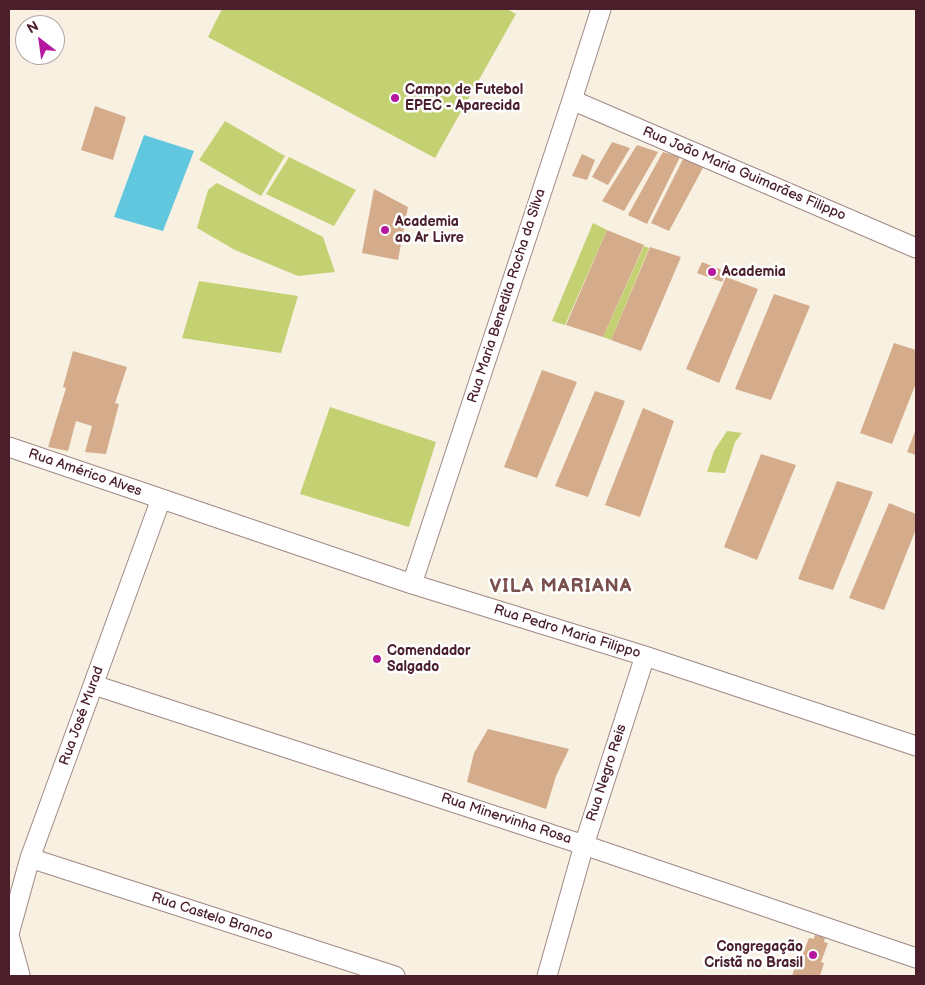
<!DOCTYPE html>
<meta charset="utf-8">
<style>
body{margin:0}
#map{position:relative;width:925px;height:985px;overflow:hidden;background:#f8f0e1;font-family:"Balsamiq Sans",sans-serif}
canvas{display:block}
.frame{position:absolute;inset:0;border:10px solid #4a1f2b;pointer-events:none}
.north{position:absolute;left:15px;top:15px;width:50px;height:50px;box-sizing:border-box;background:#fff;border:1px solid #b7a5aa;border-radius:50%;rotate:330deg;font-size:14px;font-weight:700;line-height:20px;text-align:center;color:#4a1f2b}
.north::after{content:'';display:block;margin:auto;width:18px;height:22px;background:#b5179e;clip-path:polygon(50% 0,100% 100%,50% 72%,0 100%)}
</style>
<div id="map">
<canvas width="925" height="985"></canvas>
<div class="frame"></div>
<div class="north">N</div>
</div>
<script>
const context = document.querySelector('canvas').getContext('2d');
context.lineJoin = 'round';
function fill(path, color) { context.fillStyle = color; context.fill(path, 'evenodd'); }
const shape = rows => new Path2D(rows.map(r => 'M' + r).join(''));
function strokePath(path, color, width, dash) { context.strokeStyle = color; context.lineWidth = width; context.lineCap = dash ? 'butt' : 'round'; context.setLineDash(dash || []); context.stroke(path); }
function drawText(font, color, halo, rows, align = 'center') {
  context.font = font + ' "Balsamiq Sans",sans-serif'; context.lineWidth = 5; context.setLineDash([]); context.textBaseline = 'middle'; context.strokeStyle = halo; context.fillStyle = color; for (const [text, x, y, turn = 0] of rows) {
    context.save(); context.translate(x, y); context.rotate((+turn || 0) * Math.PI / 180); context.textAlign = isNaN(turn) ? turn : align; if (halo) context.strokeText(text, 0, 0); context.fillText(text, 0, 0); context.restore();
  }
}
fill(shape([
 [222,9,507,9,516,14,435,158,208,37],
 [225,121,285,156,261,196,199,160],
 [289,157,356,190,334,226,266,194],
 [217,183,323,237,335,272,298,276,235,250,197,228,208,190],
 [593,223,607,230,565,325,552,321],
 [644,246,649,248,611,340,603,337],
 [199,281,298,296,281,353,182,338],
 [330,407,436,442,409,527,300,494],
 [727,431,742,433,735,442,725,473,707,472,714,451]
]), '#c4d173');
fill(shape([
 [144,135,194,151,163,231,114,217]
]), '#61c7de');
fill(shape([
 [95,106,126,117,113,160,81,150],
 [612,142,630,148,608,185,592,177],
 [637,145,658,152,624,211,602,201],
 [663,152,680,157,647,224,628,215],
 [582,154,595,160,587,180,572,176],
 [683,159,704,166,669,231,651,223],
 [374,189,408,207,398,260,362,253],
 [607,230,644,245,603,337,566,325],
 [650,247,681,257,641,351,611,340],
 [702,262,727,272,722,282,697,273],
 [726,277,758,289,719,383,686,369],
 [774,294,810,306,771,400,735,389],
 [894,343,916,350,916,383,892,444,860,433],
 [73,351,127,367,115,403,119,404,106,454,85,452,92,426,76,421,68,451,48,447,66,388,63,387],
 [542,370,577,382,537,478,504,467],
 [595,391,625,401,588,497,555,486],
 [643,408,674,421,640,517,605,505],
 [916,429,916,455,907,452],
 [761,454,796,465,757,560,724,547],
 [837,481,873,492,833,590,798,579],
 [889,503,916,514,916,529,884,610,849,598],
 [488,729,569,749,556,776,546,809,467,782,474,753],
 [815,935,825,937,824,942,828,943,821,962,824,963,820,976,792,976,799,955,802,956,809,938,814,939]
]), '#d4ac8c');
const street = shape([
 [572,100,916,248],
 [9,447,412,584,645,656,916,746],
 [412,584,572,100,601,9],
 [94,685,584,845,916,958],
 [30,858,395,976],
 [9,934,30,858,161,499],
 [9,935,20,975],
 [547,976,584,845,645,656]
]);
strokePath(street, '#a18886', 21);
strokePath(street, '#fff', 19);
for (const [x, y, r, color] of [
 [395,98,5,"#b5179e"],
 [385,230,5,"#b5179e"],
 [712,272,5,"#b5179e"],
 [377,659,5,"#b5179e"],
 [813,955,5,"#b5179e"]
]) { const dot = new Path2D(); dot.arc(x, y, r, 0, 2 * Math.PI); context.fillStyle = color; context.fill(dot); strokePath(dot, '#fff', 2); }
drawText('bold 14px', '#4a1f2b', '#fff', [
 ["Campo de Futebol",405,90],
 ["EPEC - Aparecida",405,106],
 ["Academia",395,222],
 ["ao Ar Livre",395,238],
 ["Academia",722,272],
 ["Comendador",387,651],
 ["Salgado",387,667],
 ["Congregação",803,947,"right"],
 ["Cristã no Brasil",803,963,"right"]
], 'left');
drawText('14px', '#4a1f2b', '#fff', [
 ["Rua João Maria Guimarães Filippo",744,174,23],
 ["Rua Maria Benedita Rocha da Silva",507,296,-72],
 ["Rua Américo Alves",85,473,19],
 ["Rua Pedro Maria Filippo",567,632,17],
 ["Rua José Murad",82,716,-70],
 ["Rua Negro Reis",607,773,-72],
 ["Rua Minervinha Rosa",506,819,18],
 ["Rua Castelo Branco",212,917,18]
]);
context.letterSpacing = '1px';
drawText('bold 19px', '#7a504d', '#fff', [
 ["VILA MARIANA",561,587]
]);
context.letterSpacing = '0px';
</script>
